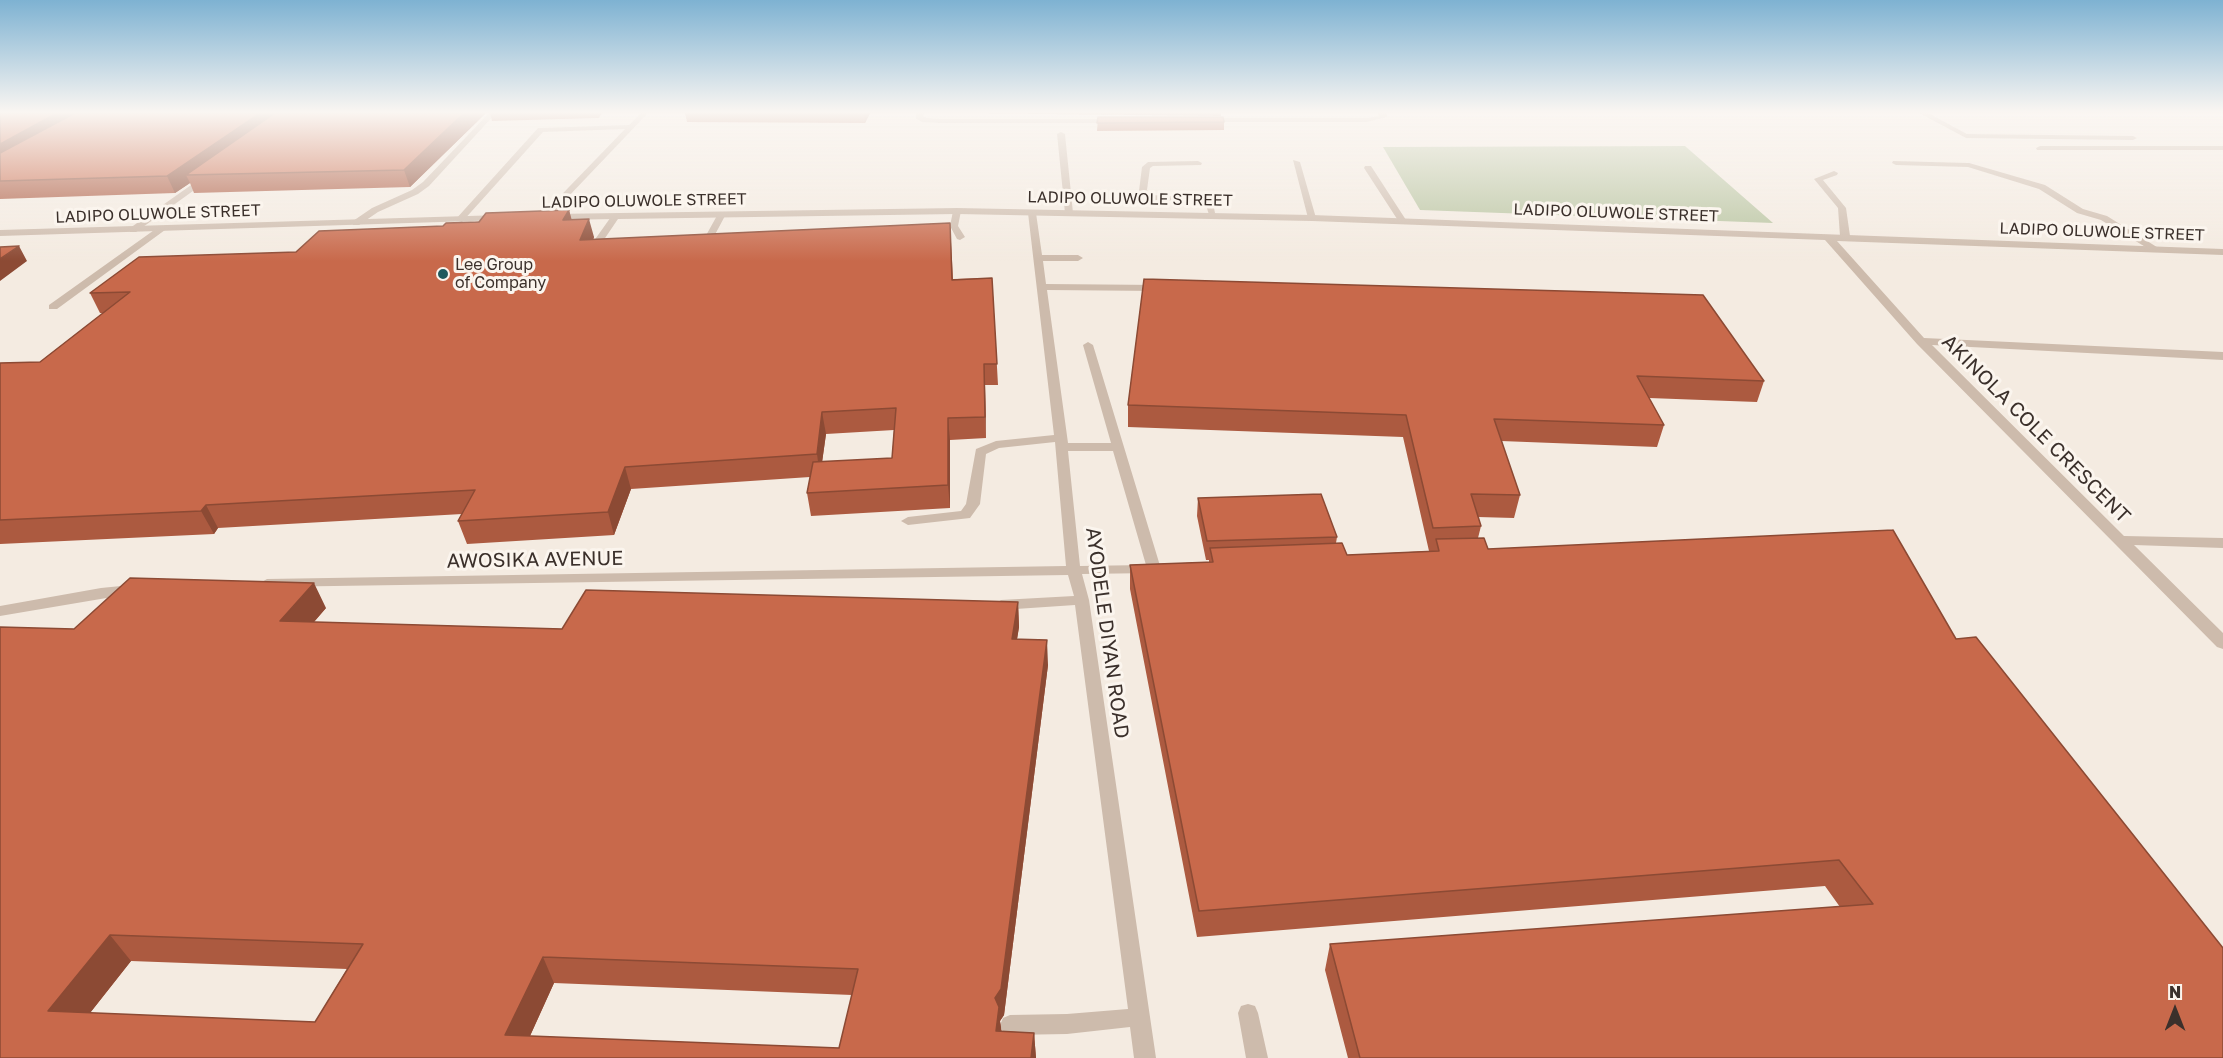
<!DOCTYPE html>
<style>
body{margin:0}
#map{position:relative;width:2223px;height:1058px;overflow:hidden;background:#f4ebe1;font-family:"Golos Text",sans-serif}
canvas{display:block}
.north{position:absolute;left:2145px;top:980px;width:60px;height:60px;-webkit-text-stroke:4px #fbf5ee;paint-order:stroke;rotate:0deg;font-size:16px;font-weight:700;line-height:24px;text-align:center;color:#3b302b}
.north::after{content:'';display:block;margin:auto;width:21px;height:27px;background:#3b302b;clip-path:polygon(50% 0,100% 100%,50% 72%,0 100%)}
</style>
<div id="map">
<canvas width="2223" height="1058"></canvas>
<div class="north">N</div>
</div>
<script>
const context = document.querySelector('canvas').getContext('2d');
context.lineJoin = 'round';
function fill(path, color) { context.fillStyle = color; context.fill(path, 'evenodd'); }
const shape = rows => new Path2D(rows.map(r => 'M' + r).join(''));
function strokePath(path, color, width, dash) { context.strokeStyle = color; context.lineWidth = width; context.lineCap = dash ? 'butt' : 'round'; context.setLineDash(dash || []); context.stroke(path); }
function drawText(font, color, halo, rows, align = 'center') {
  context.font = font + ' "Golos Text",sans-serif'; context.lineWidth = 6; context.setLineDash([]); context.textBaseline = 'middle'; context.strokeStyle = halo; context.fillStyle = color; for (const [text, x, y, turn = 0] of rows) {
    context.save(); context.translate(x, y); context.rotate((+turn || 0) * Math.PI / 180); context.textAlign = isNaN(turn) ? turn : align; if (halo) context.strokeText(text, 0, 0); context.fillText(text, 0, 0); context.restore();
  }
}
fill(shape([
 [1685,146,1773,223,1420,210,1383,147]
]), '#b8c4a0');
fill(shape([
 [489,113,496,113,429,186,418,194,378,212,359,225,353,225,353,221,372,208,412,190,423,182,489,113],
 [641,113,648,113,547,219,540,217,625,129,543,132,462,222,455,220,538,128,629,125,641,113],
 [916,113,924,113,923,116,927,118,939,119,1115,119,1119,121,1115,123,939,123,922,122,916,119,916,113],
 [1378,113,1386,113,1387,117,1367,122,1206,122,1202,120,1206,118,1367,118,1379,116,1378,113],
 [1919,113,1928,113,1967,134,2133,136,2137,138,2133,140,1966,138,1919,113],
 [1061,132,1065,134,1073,213,1069,216,1065,213,1057,134,1061,132],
 [2040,146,2223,146,2223,150,2037,150,2036,148,2040,146],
 [1293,160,1300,162,1316,218,1315,220,1308,218,1293,160],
 [1198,161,1202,163,1201,165,1153,166,1150,168,1147,190,1151,195,1212,198,1216,218,1210,218,1205,202,1149,200,1139,191,1142,167,1148,162,1198,161],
 [1893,161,1969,163,2045,185,2083,209,2107,216,2160,249,2152,251,2101,220,2077,213,2039,189,1968,167,1896,165,1892,163,1893,161],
 [1365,166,1371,166,1406,220,1405,222,1399,222,1364,168,1365,166],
 [1834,171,1838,173,1837,175,1823,180,1846,208,1850,236,1845,239,1840,236,1838,208,1814,179,1834,171],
 [204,176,211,178,136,232,130,232,130,228,204,176],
 [957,208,961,211,958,226,965,237,960,240,957,239,950,226,953,211,957,208],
 [1032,210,1036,213,1042,255,1078,255,1083,258,1078,261,1043,261,1046,284,1159,285,1164,288,1159,291,1047,290,1068,443,1111,443,1083,345,1088,342,1093,345,1161,569,1154,573,1082,574,1089,600,1156,1058,1134,1058,1130,1027,1067,1034,1010,1035,1003,1032,1000,1025,1003,1018,1010,1015,1067,1014,1128,1009,1075,605,1001,610,994,605,1001,600,1074,596,1068,575,267,587,260,583,267,579,1066,566,1055,442,999,448,986,454,980,504,970,518,908,525,901,521,908,517,961,511,966,504,976,449,996,441,1054,435,1028,213,1032,210],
 [1068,451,1113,451,1146,565,1080,566,1068,451],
 [719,212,726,214,710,244,694,244,694,240,704,239,719,212],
 [613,214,620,216,599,247,593,247,591,245,613,214],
 [157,228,165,230,57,309,49,309,49,305,157,228],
 [131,585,138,590,136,593,0,616,0,606,101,588,131,585],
 [1248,1004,1255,1006,1258,1013,1268,1058,1246,1058,1238,1013,1241,1006,1248,1004]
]), '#cdbbac');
fill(shape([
 [957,208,1312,215,2223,249,2223,255,1837,241,1924,338,2223,352,2223,360,1932,345,2124,536,2223,538,2223,548,2134,545,2223,633,2223,649,2217,647,1917,344,1825,240,1312,221,957,214,552,220,547,217,552,214,957,208],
 [501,215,504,216,504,220,0,236,0,230,501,215]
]), '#cdbbac');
fill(shape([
 [0,113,486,113,410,187,194,193,190,183,175,193,0,199],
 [490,113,602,113,599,118,492,121],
 [685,113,870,113,865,123,687,122],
 [962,113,1221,113,1221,116],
 [1098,117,1224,122,1224,130,1097,131],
 [569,210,571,219,594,237,593,240,951,242,953,279,992,278,998,385,985,385,986,438,950,440,950,508,811,516,807,493,810,477,631,489,614,535,467,544,458,521,462,514,218,528,214,534,0,544,0,363,40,362,103,313,100,313,90,293,296,252,443,226],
 [894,430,892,458,822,462,826,434],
 [1144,279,1764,381,1757,402,1649,398,1664,425,1657,447,1501,441,1520,495,1514,518,1478,517,1481,526,1478,538,1488,549,1956,639,2223,1058,1348,1058,1325,970,1330,944,1840,907,1825,886,1197,937,1130,589,1130,565,1209,562,1209,560,1206,560,1197,516,1198,498,1337,537,1336,543,1347,555,1429,551,1403,437,1128,427,1128,405],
 [1018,602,1019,627,1017,639,1048,665,1004,1015,1000,1021,1001,1031,1034,1033,1036,1058,0,1058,74,629,326,608,314,622,562,629],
 [131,961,347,969,315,1022,90,1013],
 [554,983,852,995,839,1048,530,1036]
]), '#ac5a40');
fill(shape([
 [57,113,93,113,0,165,0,144],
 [260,113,289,113,186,175,190,183,175,193,167,176],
 [464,113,486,113,410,187,404,170],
 [864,113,870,113,865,123],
 [569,210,574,228,563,220],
 [589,219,594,237,585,259,580,240],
 [19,246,27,261,0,281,0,259],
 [984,364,985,385,986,438,985,417],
 [822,412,826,434,820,477,817,454],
 [948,418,950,440,950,508,948,485],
 [625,467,631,489,614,535,608,512],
 [206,505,218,528,214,534,201,511],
 [314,583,326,608,293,646,280,621],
 [1018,602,1019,627,1013,664,1012,639],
 [1047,640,1048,665,1004,1015,1000,1021,1002,1033,996,1031,995,998],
 [110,935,131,961,71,1037,48,1011],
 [543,957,554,983,520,1058,505,1035],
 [1034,1033,1036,1058,1031,1058]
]), '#8c4a34');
const building = shape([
 [0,113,57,113,0,144,0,113],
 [75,113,260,113,167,176,0,181,0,153,75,113],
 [275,113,464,113,404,170,186,175,275,113],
 [1098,117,1223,117,1224,122,1097,123,1098,117],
 [569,210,563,220,589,219,580,240,950,223,952,280,992,278,997,364,984,364,985,417,948,418,948,485,807,493,813,462,892,458,896,408,822,412,817,454,625,467,608,512,458,521,475,490,206,505,201,511,0,520,0,363,40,362,130,292,90,293,139,257,296,252,319,231,443,226,446,223,479,222,486,213,569,210],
 [19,246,0,259,0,247,19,246],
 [1144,279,1703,295,1764,381,1637,376,1664,425,1494,419,1520,495,1471,494,1481,526,1433,528,1406,415,1128,405,1144,279],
 [1321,494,1337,537,1207,541,1198,498,1321,494],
 [1893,530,1956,639,1976,637,2223,948,2223,1058,1360,1058,1330,944,1873,904,1839,860,1199,911,1130,565,1213,562,1210,548,1342,543,1347,555,1439,551,1436,539,1484,538,1488,549,1893,530],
 [130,578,314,583,280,621,562,629,586,590,1018,602,1012,639,1047,640,1001,989,995,998,999,1007,996,1031,1034,1033,1031,1058,0,1058,0,627,74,629,130,578],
 [110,935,363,944,315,1022,48,1011,110,935],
 [543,957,858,969,839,1048,505,1035,543,957]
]);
fill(building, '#c8694b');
strokePath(building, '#8c4a34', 1.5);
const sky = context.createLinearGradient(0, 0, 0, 261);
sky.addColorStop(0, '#7eb2d2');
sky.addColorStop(0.43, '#faf6f2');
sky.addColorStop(1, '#faf6f200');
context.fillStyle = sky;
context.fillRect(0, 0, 2223, 261);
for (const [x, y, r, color] of [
 [443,274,6,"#1f5a5e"]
]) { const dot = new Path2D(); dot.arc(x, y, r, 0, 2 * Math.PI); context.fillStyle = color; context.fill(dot); strokePath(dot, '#fbf5ee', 2); }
drawText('16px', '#3b302b', '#fbf5ee', [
 ["LADIPO OLUWOLE STREET",1130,199,1],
 ["LADIPO OLUWOLE STREET",644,201,-1],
 ["LADIPO OLUWOLE STREET",1616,213,2],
 ["LADIPO OLUWOLE STREET",158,214,-2],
 ["LADIPO OLUWOLE STREET",2102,232,2]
]);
drawText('16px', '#3b302b', '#fbf5ee', [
 ["Lee Group",455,265],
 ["of Company",455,283]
], 'left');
drawText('20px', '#3b302b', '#fbf5ee', [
 ["AKINOLA COLE CRESCENT",2036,429,45],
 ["AWOSIKA AVENUE",535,560,-1],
 ["AYODELE DIYAN ROAD",1107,633,82]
]);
</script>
